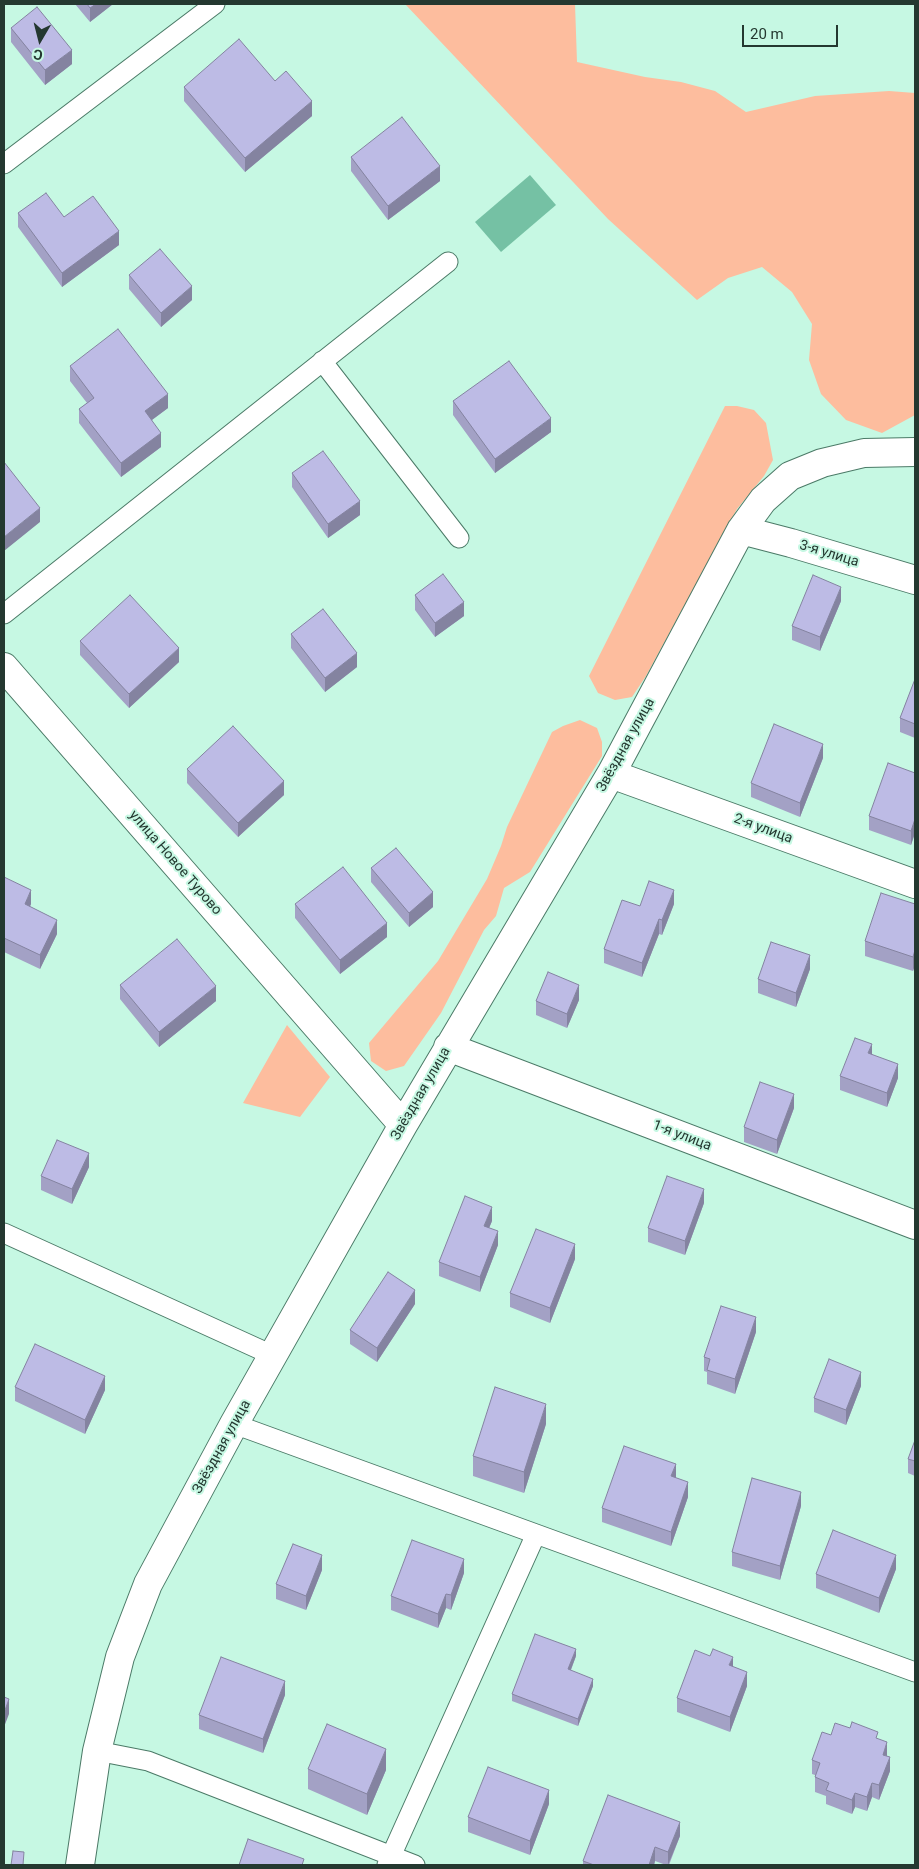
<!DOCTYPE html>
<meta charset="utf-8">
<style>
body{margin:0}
#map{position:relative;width:919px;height:1869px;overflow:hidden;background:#c6f8e3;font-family:Roboto,sans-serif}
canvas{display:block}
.frame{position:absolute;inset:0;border:5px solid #243830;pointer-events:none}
.north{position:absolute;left:15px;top:15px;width:50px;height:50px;-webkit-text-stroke:4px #c6f8e3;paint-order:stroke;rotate:188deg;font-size:14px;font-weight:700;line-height:20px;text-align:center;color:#243830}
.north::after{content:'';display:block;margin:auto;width:18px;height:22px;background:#243830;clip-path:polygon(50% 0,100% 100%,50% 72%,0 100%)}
.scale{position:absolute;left:742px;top:25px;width:96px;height:22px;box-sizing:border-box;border:2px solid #243830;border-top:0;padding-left:6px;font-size:15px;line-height:18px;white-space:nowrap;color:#243830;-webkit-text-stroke:4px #c6f8e3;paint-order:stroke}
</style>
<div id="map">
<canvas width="919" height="1869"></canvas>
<div class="frame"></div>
<div class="north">С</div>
<div class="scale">20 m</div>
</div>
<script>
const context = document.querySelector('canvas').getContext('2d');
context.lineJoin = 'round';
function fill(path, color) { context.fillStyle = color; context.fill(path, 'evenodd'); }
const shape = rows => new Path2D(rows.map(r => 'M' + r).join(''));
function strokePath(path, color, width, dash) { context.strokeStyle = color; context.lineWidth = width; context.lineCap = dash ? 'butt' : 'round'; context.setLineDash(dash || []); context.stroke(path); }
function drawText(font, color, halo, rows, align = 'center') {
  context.font = font + ' Roboto,sans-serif'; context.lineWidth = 4; context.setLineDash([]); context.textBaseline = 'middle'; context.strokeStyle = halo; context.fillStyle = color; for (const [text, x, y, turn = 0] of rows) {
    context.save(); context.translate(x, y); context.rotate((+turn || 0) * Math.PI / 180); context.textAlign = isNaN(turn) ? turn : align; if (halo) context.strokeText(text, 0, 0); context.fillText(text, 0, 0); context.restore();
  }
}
fill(shape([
 [405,4,575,4,577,62,645,77,681,82,715,91,746,112,815,96,889,91,915,93,915,415,882,433,846,420,821,394,809,360,812,324,792,292,762,267,728,278,697,300,608,219],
 [725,406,737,406,754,410,766,423,773,460,764,476,737,509,646,676,632,697,615,700,598,693,589,676],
 [580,720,597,728,602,742,602,756,530,872,504,888,496,916,484,930,441,1013,404,1066,386,1071,371,1061,369,1043,438,961,487,879,501,846,507,827,552,732,563,726],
 [287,1025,330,1077,300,1117,243,1103]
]), '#fdbd9e');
fill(shape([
 [530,175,556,205,501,252,475,222]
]), '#75c1a4');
const lane = shape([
 [4,164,215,4],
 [322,361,459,538],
 [4,614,448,262],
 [4,1233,272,1355],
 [234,1424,915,1672],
 [97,1751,148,1761,415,1865],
 [387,1865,536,1534]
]);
const street = shape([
 [741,530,791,543,915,580],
 [4,667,403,1125],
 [611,774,915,884],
 [448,1047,915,1225],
 [80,1865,97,1751,120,1657,148,1584,234,1424,403,1125,611,774,741,530,763,500,790,476,822,463,864,453,915,452]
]);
strokePath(lane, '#4b7a67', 21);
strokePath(street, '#4b7a67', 30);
strokePath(lane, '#fff', 19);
strokePath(street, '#fff', 28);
fill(shape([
 [75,4,113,4,90,22],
 [11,28,72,64,45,85,11,42],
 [275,81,312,116,245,172,184,101,184,87],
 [351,157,440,181,388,220,351,171],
 [18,213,119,245,62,287,18,227],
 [129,275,192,300,161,327,129,289],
 [70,366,168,408,152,420,161,447,121,477,79,423,79,409,87,403,70,381],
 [453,401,551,432,495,473,453,415],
 [292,473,360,515,328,538,292,487],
 [415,595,464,616,435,637,415,610],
 [841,601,820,651,792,640,792,626],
 [291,634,357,667,325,692,291,648],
 [80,641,179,662,129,708,80,655],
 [915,679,915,738,900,732,900,718],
 [823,758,800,817,751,797,751,783],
 [187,769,284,795,238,837,187,783],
 [915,773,915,833,911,845,869,830,869,816],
 [371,868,433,907,409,927,371,882],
 [4,877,31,904,30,906,57,934,40,969,4,952],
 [295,904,387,937,340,974,295,918],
 [674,904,662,935,659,934,642,977,604,963,604,949,640,906],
 [915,904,915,965,913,971,865,956,865,941],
 [810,969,796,1007,758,993,758,979],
 [120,985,216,1001,159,1047,120,999],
 [579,1000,567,1028,536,1015,536,1001],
 [872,1054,898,1078,887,1107,840,1090,840,1076],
 [794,1108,777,1154,744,1142,744,1127],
 [89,1167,72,1204,41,1190,41,1176],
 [704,1203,685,1255,648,1242,648,1228],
 [492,1221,489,1228,498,1245,480,1292,439,1276,439,1262],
 [575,1259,550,1323,510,1307,510,1293],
 [415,1304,377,1362,350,1344,350,1330],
 [756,1332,735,1394,707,1384,707,1372,704,1371,704,1357],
 [861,1386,846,1425,814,1412,814,1398],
 [15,1387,105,1390,85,1434,15,1401],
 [546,1424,524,1493,473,1476,473,1456],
 [915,1440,915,1476,908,1473,908,1459],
 [676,1478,688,1497,671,1546,602,1522,602,1508],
 [801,1506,780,1580,732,1566,732,1552],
 [896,1569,879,1613,816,1588,816,1574],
 [322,1570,306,1610,276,1599,276,1584],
 [464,1573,451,1610,446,1608,438,1628,391,1610,391,1596],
 [576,1656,571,1670,593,1686,578,1726,512,1701,512,1694],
 [733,1667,747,1686,730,1732,677,1712,677,1698],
 [285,1695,263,1753,199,1729,199,1715],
 [850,1728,878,1739,887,1756,890,1771,879,1800,872,1797,867,1811,855,1807,852,1814,826,1804,826,1796,815,1792,815,1775,812,1774,812,1760,831,1735],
 [308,1769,386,1770,367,1815,308,1789],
 [549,1804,530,1855,468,1832,468,1817],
 [680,1836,669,1865,666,1865,655,1861,654,1865,583,1865,583,1861]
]), '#a3a1c5');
fill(shape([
 [96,4,113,4,90,22,90,8],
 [72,50,72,64,45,85,45,70],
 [312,101,312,116,245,172,245,158],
 [440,166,440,181,388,220,388,206],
 [119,231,119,245,62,287,62,273],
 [192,286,192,300,161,327,161,313],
 [168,394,168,408,145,425,145,411],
 [551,418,551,432,495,473,495,459],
 [161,433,161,447,121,477,121,463],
 [360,501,360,515,328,538,328,524],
 [40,508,40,522,4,551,4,537],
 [841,587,841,601,820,651,820,637],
 [464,602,464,616,435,637,435,623],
 [179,648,179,662,129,708,129,694],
 [357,653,357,667,325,692,325,678],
 [823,744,823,758,800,817,800,803],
 [284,781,284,795,238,837,238,823],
 [915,819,915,833,911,845,911,831],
 [31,890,31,904,25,918,25,904],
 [674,890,674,904,662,935,662,920],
 [433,892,433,907,409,927,409,913],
 [659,919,659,934,642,977,642,963],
 [57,920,57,934,40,969,40,955],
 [387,923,387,937,340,974,340,960],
 [915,950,915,965,913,971,913,957],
 [810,955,810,969,796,1007,796,993],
 [579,985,579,1000,567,1028,567,1014],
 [216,986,216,1001,159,1047,159,1032],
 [872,1044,872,1058,868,1053],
 [898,1064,898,1078,887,1107,887,1093],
 [794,1094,794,1108,777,1154,777,1140],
 [89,1153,89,1167,72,1204,72,1189],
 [704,1189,704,1203,685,1255,685,1241],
 [492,1207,492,1221,484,1240,484,1226],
 [498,1231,498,1245,480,1292,480,1277],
 [575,1244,575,1259,550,1323,550,1308],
 [415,1290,415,1304,377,1362,377,1348],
 [756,1317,756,1332,735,1394,735,1379],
 [861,1372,861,1386,846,1425,846,1410],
 [105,1376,105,1390,85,1434,85,1420],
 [546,1404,546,1424,524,1493,524,1472],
 [676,1464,676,1479,671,1476],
 [688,1482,688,1497,671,1546,671,1532],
 [801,1492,801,1506,780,1580,780,1566],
 [322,1555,322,1570,306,1610,306,1596],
 [896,1555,896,1569,879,1613,879,1598],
 [464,1559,464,1573,451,1610,451,1595],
 [446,1594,446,1608,438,1628,438,1614],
 [576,1649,576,1656,568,1677,568,1669],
 [733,1657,733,1671,729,1665],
 [747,1672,747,1686,730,1732,730,1717],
 [593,1679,593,1686,578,1726,578,1719],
 [285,1681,285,1695,263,1753,263,1739],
 [9,1699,9,1714,4,1727,4,1713],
 [887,1742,887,1756,883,1755],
 [386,1749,386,1770,367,1815,367,1794],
 [890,1757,890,1771,879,1800,879,1785],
 [872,1783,872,1797,867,1811,867,1797],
 [549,1790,549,1804,530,1855,530,1841],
 [855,1793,855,1807,852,1814,852,1800],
 [680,1822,680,1836,668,1865,668,1852],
 [655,1847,655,1861,654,1865,649,1865]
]), '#8483a0');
const building = shape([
 [87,4,96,4,90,8,87,4],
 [37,7,72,50,45,70,11,28,37,7],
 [239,39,275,81,286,71,312,101,245,158,184,87,239,39],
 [402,117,440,166,388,206,351,157,402,117],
 [46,193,64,217,93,196,119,231,62,273,18,213,46,193],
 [160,249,192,286,161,313,129,275,160,249],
 [118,329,168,394,145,411,161,433,121,463,79,409,94,398,70,366,118,329],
 [509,361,551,418,495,459,453,401,509,361],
 [323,451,360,501,328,524,292,473,323,451],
 [4,462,40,508,4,537,4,462],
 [443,574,464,602,435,623,415,595,443,574],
 [813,575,841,587,820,637,792,626,813,575],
 [130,595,179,648,129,694,80,641,130,595],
 [323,609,357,653,325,678,291,634,323,609],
 [915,679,915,724,900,718,915,679],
 [774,724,823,744,800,803,751,783,774,724],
 [233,726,284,781,238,823,187,769,233,726],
 [888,763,915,773,915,819,911,831,869,816,888,763],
 [396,848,433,892,409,913,371,868,396,848],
 [343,867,387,923,340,960,295,904,343,867],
 [4,877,31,890,25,904,57,920,40,955,4,938,4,877],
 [649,881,674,890,662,920,659,919,642,963,604,949,622,900,640,906,649,881],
 [881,893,915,904,915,950,913,957,865,941,881,893],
 [177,939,216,986,159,1032,120,985,177,939],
 [771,942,810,955,796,993,758,979,771,942],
 [548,972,579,985,567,1014,536,1001,548,972],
 [855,1038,872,1044,868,1053,898,1064,887,1093,840,1076,855,1038],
 [760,1082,794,1094,777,1140,744,1127,760,1082],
 [57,1140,89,1153,72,1189,41,1176,57,1140],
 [667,1176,704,1189,685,1241,648,1228,667,1176],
 [465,1196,492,1207,484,1226,498,1231,480,1277,439,1262,465,1196],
 [536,1229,575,1244,550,1308,510,1293,536,1229],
 [388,1272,415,1290,377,1348,350,1330,388,1272],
 [721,1306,756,1317,735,1379,707,1370,710,1359,704,1357,721,1306],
 [35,1344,105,1376,85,1420,15,1387,35,1344],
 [829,1359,861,1372,846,1410,814,1398,829,1359],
 [495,1387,546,1404,524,1472,473,1456,495,1387],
 [915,1440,915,1461,908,1459,915,1440],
 [624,1446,676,1464,671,1476,688,1482,671,1532,602,1508,624,1446],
 [752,1478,801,1492,780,1566,732,1552,752,1478],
 [833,1530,896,1555,879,1598,816,1574,833,1530],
 [412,1540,464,1559,451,1595,446,1594,438,1614,391,1596,412,1540],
 [293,1544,322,1555,306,1596,276,1584,293,1544],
 [535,1634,576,1649,568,1669,593,1679,578,1719,512,1694,535,1634],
 [713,1649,733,1657,729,1665,747,1672,730,1717,677,1698,695,1650,710,1656,713,1649],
 [221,1657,285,1681,263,1739,199,1715,221,1657],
 [4,1697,9,1699,4,1713,4,1697],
 [852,1722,878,1732,876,1738,887,1742,883,1755,890,1757,879,1785,872,1783,867,1797,855,1793,852,1800,826,1790,829,1783,815,1777,820,1763,812,1760,822,1732,831,1735,835,1723,850,1728,852,1722],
 [327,1724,386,1749,367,1794,308,1769,327,1724],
 [488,1767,549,1790,530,1841,468,1817,488,1767],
 [608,1795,680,1822,668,1852,655,1847,649,1865,594,1865,583,1861,608,1795],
 [248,1839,304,1859,302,1865,239,1865,248,1839],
 [13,1851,24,1852,23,1865,11,1865,13,1851]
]);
fill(building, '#bdbbe5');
strokePath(building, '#8483a0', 1);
drawText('14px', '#243830', '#c6f8e3', [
 ["3-я улица",829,554,17],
 ["Звёздная улица",626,745,-61],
 ["2-я улица",763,829,20],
 ["улица Новое Турово",175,863,49],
 ["Звёздная улица",421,1094,-60],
 ["1-я улица",682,1136,21],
 ["Звёздная улица",222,1447,-61]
]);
</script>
